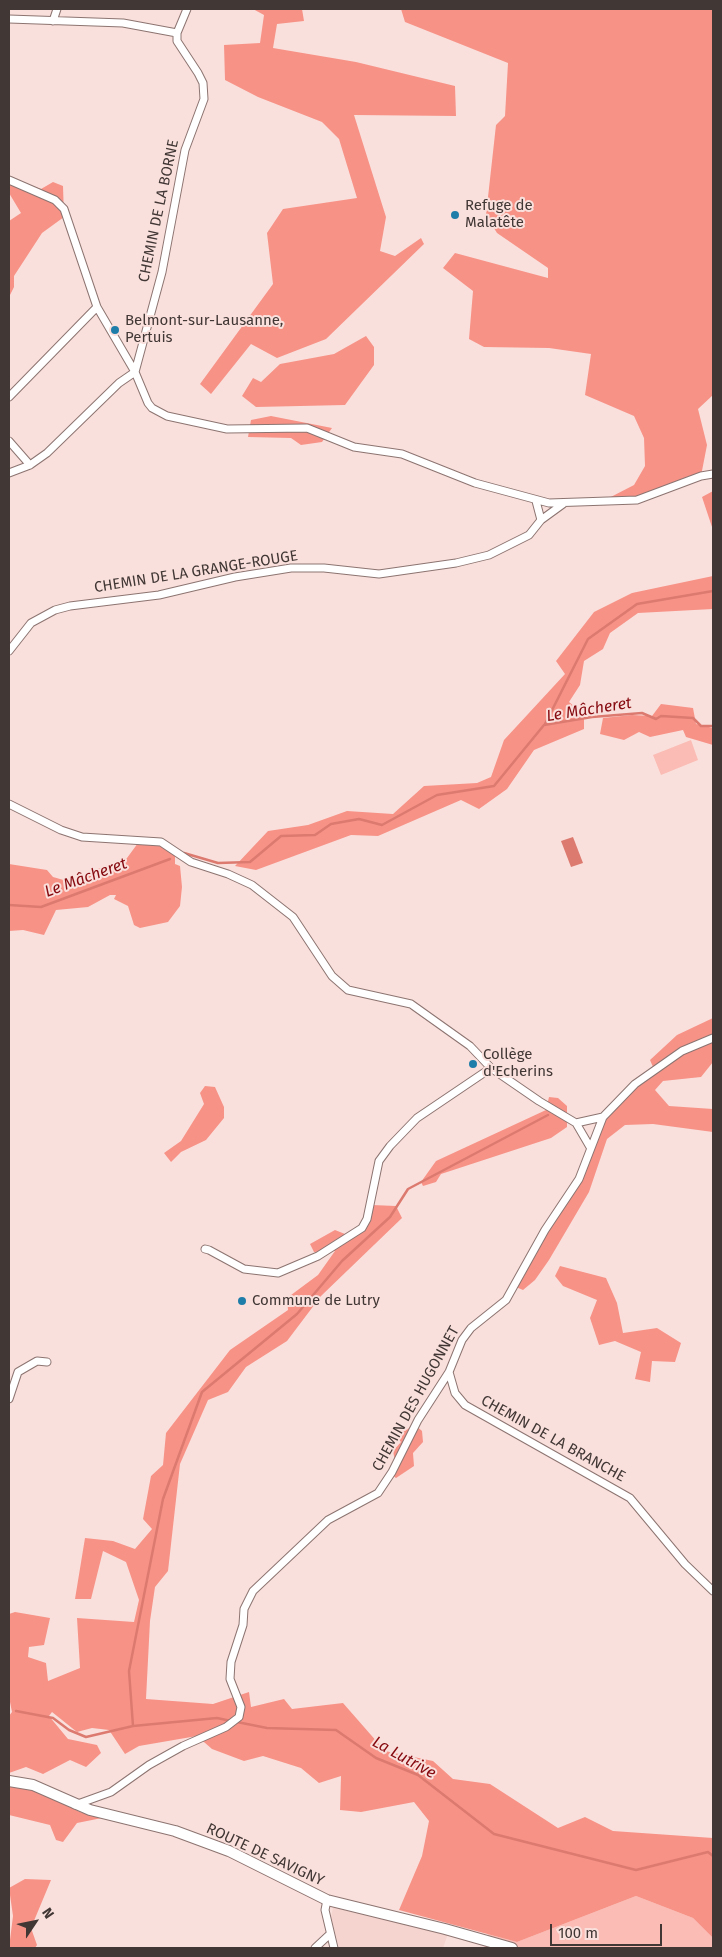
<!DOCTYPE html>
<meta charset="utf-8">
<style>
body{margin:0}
#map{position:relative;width:722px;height:1957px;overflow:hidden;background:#fae0dc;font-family:"Fira Sans",sans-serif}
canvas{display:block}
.frame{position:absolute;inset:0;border:10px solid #413735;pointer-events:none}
.north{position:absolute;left:10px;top:1897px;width:50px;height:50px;-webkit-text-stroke:4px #fae0dc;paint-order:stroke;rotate:56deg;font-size:14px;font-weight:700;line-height:20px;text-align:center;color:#413735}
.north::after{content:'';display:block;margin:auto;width:18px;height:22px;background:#413735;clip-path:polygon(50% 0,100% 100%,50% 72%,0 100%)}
.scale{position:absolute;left:550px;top:1924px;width:112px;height:22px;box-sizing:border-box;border:2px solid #413735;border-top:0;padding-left:6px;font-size:15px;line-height:18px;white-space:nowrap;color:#413735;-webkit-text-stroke:4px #fae0dc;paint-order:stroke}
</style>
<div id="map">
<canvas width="722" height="1957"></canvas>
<div class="frame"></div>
<div class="north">N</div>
<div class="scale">100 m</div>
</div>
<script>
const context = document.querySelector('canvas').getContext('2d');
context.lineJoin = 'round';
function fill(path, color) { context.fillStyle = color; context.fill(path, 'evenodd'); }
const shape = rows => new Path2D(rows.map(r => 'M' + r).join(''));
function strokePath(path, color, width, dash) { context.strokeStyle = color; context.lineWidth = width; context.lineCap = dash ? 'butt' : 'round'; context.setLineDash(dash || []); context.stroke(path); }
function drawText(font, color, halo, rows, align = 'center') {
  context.font = font + ' "Fira Sans",sans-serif'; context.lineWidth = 4; context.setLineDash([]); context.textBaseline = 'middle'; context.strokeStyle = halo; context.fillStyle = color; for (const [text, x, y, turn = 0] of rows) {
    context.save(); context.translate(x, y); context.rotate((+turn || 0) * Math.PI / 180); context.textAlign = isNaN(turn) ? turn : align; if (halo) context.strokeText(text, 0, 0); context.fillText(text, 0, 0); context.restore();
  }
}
fill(shape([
 [333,1908,336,1908,448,1934,443,1948,339,1948,331,1917]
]), '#f5d3ce');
fill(shape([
 [691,740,698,760,661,775,653,755],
 [636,1896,693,1918,713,1938,713,1948,484,1948,488,1934,517,1942]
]), '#fabcb4');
fill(shape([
 [253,9,302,9,304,21,277,24,273,48,356,62,455,86,456,116,354,115,386,217,380,251,395,256,421,238,424,244,326,339,277,358,251,344,211,394,200,384,273,284,267,233,283,209,357,198,339,139,322,122,258,97,225,80,224,45,260,43,264,15],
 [401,9,713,9,713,395,698,409,707,445,701,476,637,500,603,501,634,485,645,466,644,438,634,416,585,395,591,354,549,348,484,347,469,339,473,291,443,268,455,253,548,278,548,268,497,233,486,215,496,125,505,116,508,63,405,22],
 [9,177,41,189,53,182,63,186,64,217,42,233,14,276,14,287,9,297,9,221,21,213,9,193],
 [366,336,374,347,374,365,345,405,256,407,242,396,253,378,261,382,280,364,334,354],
 [271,416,332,428,322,442,301,445,291,438,248,437,251,420],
 [713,491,713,530,702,497],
 [713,576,713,609,638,613,610,633,603,649,584,661,580,685,569,702,584,714,584,729,534,750,507,789,479,809,461,800,378,836,351,835,256,870,235,866,268,831,308,825,347,811,393,814,424,786,477,783,491,777,504,740,565,674,556,661,594,612,632,593],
 [661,704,693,708,696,724,713,728,713,745,686,737,683,730,650,737,639,732,624,740,600,734,603,718,632,715,652,716],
 [138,843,156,844,175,854,175,864,180,866,182,887,180,906,168,922,140,928,134,925,128,906,114,899,116,895,110,895,88,907,56,910,44,935,23,930,9,931,9,864,47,870,53,877,74,883,92,871,127,858],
 [713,1018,713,1035,653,1067,650,1060,677,1035],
 [713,1041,713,1062,701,1077,663,1081,655,1090,669,1106,713,1109,713,1132,653,1124,625,1125,607,1139,589,1192,549,1260,535,1280,523,1290,516,1287,550,1227,582,1179,590,1162,592,1147,605,1118,635,1087,683,1053],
 [205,1086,215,1087,224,1107,224,1118,206,1140,181,1152,171,1162,164,1153,181,1141,204,1104,200,1093],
 [549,1097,558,1098,567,1106,567,1127,551,1138,441,1174,436,1182,423,1186,421,1182,436,1161,546,1110],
 [372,1205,396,1206,402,1218,321,1296,287,1341,246,1367,228,1392,208,1400,180,1464,168,1571,155,1587,150,1621,146,1699,213,1704,249,1692,251,1707,284,1699,292,1709,343,1703,385,1751,433,1761,453,1779,490,1784,558,1828,585,1817,613,1831,713,1838,713,1938,693,1918,636,1896,517,1942,399,1910,422,1856,429,1821,414,1802,361,1812,340,1810,341,1776,319,1783,301,1768,263,1756,244,1761,212,1749,197,1736,139,1746,125,1754,109,1730,92,1728,77,1732,52,1712,49,1716,68,1739,97,1745,101,1753,86,1767,70,1760,43,1774,26,1767,9,1773,9,1716,12,1712,9,1697,9,1614,15,1612,50,1618,44,1645,29,1647,28,1657,46,1663,48,1681,80,1668,77,1618,134,1622,139,1600,126,1562,103,1551,91,1599,75,1599,85,1538,113,1541,135,1549,152,1529,143,1519,151,1476,163,1465,166,1433,230,1350,288,1310,287,1298,318,1275,335,1251,314,1252,310,1244,335,1230,350,1236,366,1227],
 [560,1266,606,1278,617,1303,623,1333,657,1328,681,1343,675,1362,652,1361,650,1382,635,1379,641,1352,615,1341,599,1345,590,1318,597,1300,563,1286,555,1276],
 [413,1423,422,1431,423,1442,413,1453,414,1466,396,1478,389,1473,395,1461,393,1451,401,1442,395,1435,408,1429],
 [9,1784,38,1791,80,1812,102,1818,77,1823,63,1842,56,1840,50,1825,9,1815],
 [25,1879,51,1880,31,1928,37,1945,35,1948,9,1948,13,1916,9,1888]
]), '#f79287');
fill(shape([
 [573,837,583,863,571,867,561,841]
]), '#dc7a70');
strokePath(shape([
 [545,724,588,639,637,604,713,591],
 [184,853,218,863,250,862,281,836,315,835,331,824,359,819,382,825,437,795,494,786,544,725,592,717,642,713,656,719,661,716,693,718,701,726,713,726],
 [9,905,41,907,170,859],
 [16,1711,53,1718,69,1730,86,1737,133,1726,217,1718,231,1721],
 [237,1722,267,1728,336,1730,376,1758,418,1775,494,1834,636,1870,708,1852,713,1856],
 [133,1726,129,1671,163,1499,202,1392,297,1314,342,1261,390,1217,408,1189,548,1115]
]), '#dc7a70', 2.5);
const street = shape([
 [9,19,123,23,177,33],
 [53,21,57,9],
 [9,180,55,200,64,209,97,307,135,372,148,403,152,408,167,416,227,429,307,428,354,447,402,454,475,483,549,503,637,500,701,476,713,474],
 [135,372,162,272,185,150,204,99,203,83,198,73,177,41,177,33,187,9],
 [9,397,97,307],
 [9,441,30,465],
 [9,473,30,465,47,453,119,383,135,372],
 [536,501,541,520],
 [9,651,31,623,55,610,70,606,159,595,235,577,291,568,324,568,379,574,456,563,489,555,529,535,541,520,563,504],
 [9,804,61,830,82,837,161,842,191,862,228,874,252,885,293,917,332,976,348,990,411,1004,470,1046,491,1068,539,1101,576,1123,603,1117,635,1084,682,1051,713,1038],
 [576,1123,590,1147],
 [205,1249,209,1250,244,1269,278,1273,318,1256,362,1228,367,1219,379,1161,390,1146,417,1118,491,1068],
 [449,1372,455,1393,465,1405,630,1498,685,1564,713,1591],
 [9,1399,18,1372,37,1361,47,1362],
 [75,1805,111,1792,149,1765,183,1746,226,1727,239,1717,241,1707,230,1679,231,1662,243,1625,244,1609,253,1591,328,1520,378,1493,392,1472,418,1420,449,1372,462,1340,471,1328,506,1300,545,1230,579,1179,603,1117],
 [327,1900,325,1910,334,1948],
 [315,1948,330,1934]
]);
const secondary = shape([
 [9,1781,33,1785,90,1810,175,1831,229,1851,327,1900,445,1929,512,1948]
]);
strokePath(street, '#8c7471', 9);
strokePath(secondary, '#8c7471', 12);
strokePath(street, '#fff', 7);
strokePath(secondary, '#fff', 10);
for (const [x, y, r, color] of [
 [455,215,5,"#1e7da9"],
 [115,330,5,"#1e7da9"],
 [473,1064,5,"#1e7da9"],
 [242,1301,5,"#1e7da9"]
]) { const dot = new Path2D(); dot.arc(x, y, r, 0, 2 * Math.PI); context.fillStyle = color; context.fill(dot); strokePath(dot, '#fae0dc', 2); }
drawText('15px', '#413735', '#fae0dc', [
 ["Refuge de",465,206],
 ["Malatête",465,223],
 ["Belmont-sur-Lausanne,",125,321],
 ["Pertuis",125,338],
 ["Collège",483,1055],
 ["d'Echerins",483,1072],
 ["Commune de Lutry",252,1301]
], 'left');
drawText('15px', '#413735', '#fae0dc', [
 ["CHEMIN DE LA BORNE",159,211,-78],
 ["CHEMIN DE LA GRANGE-ROUGE",196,572,-9],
 ["CHEMIN DES HUGONNET",416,1399,-61],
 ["CHEMIN DE LA BRANCHE",553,1439,29],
 ["ROUTE DE SAVIGNY",265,1855,25]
]);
drawText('italic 16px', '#85090f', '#fae0dc', [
 ["Le Mâcheret",589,710,-9],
 ["Le Mâcheret",86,878,-20],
 ["La Lutrive",404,1758,29]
]);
</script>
